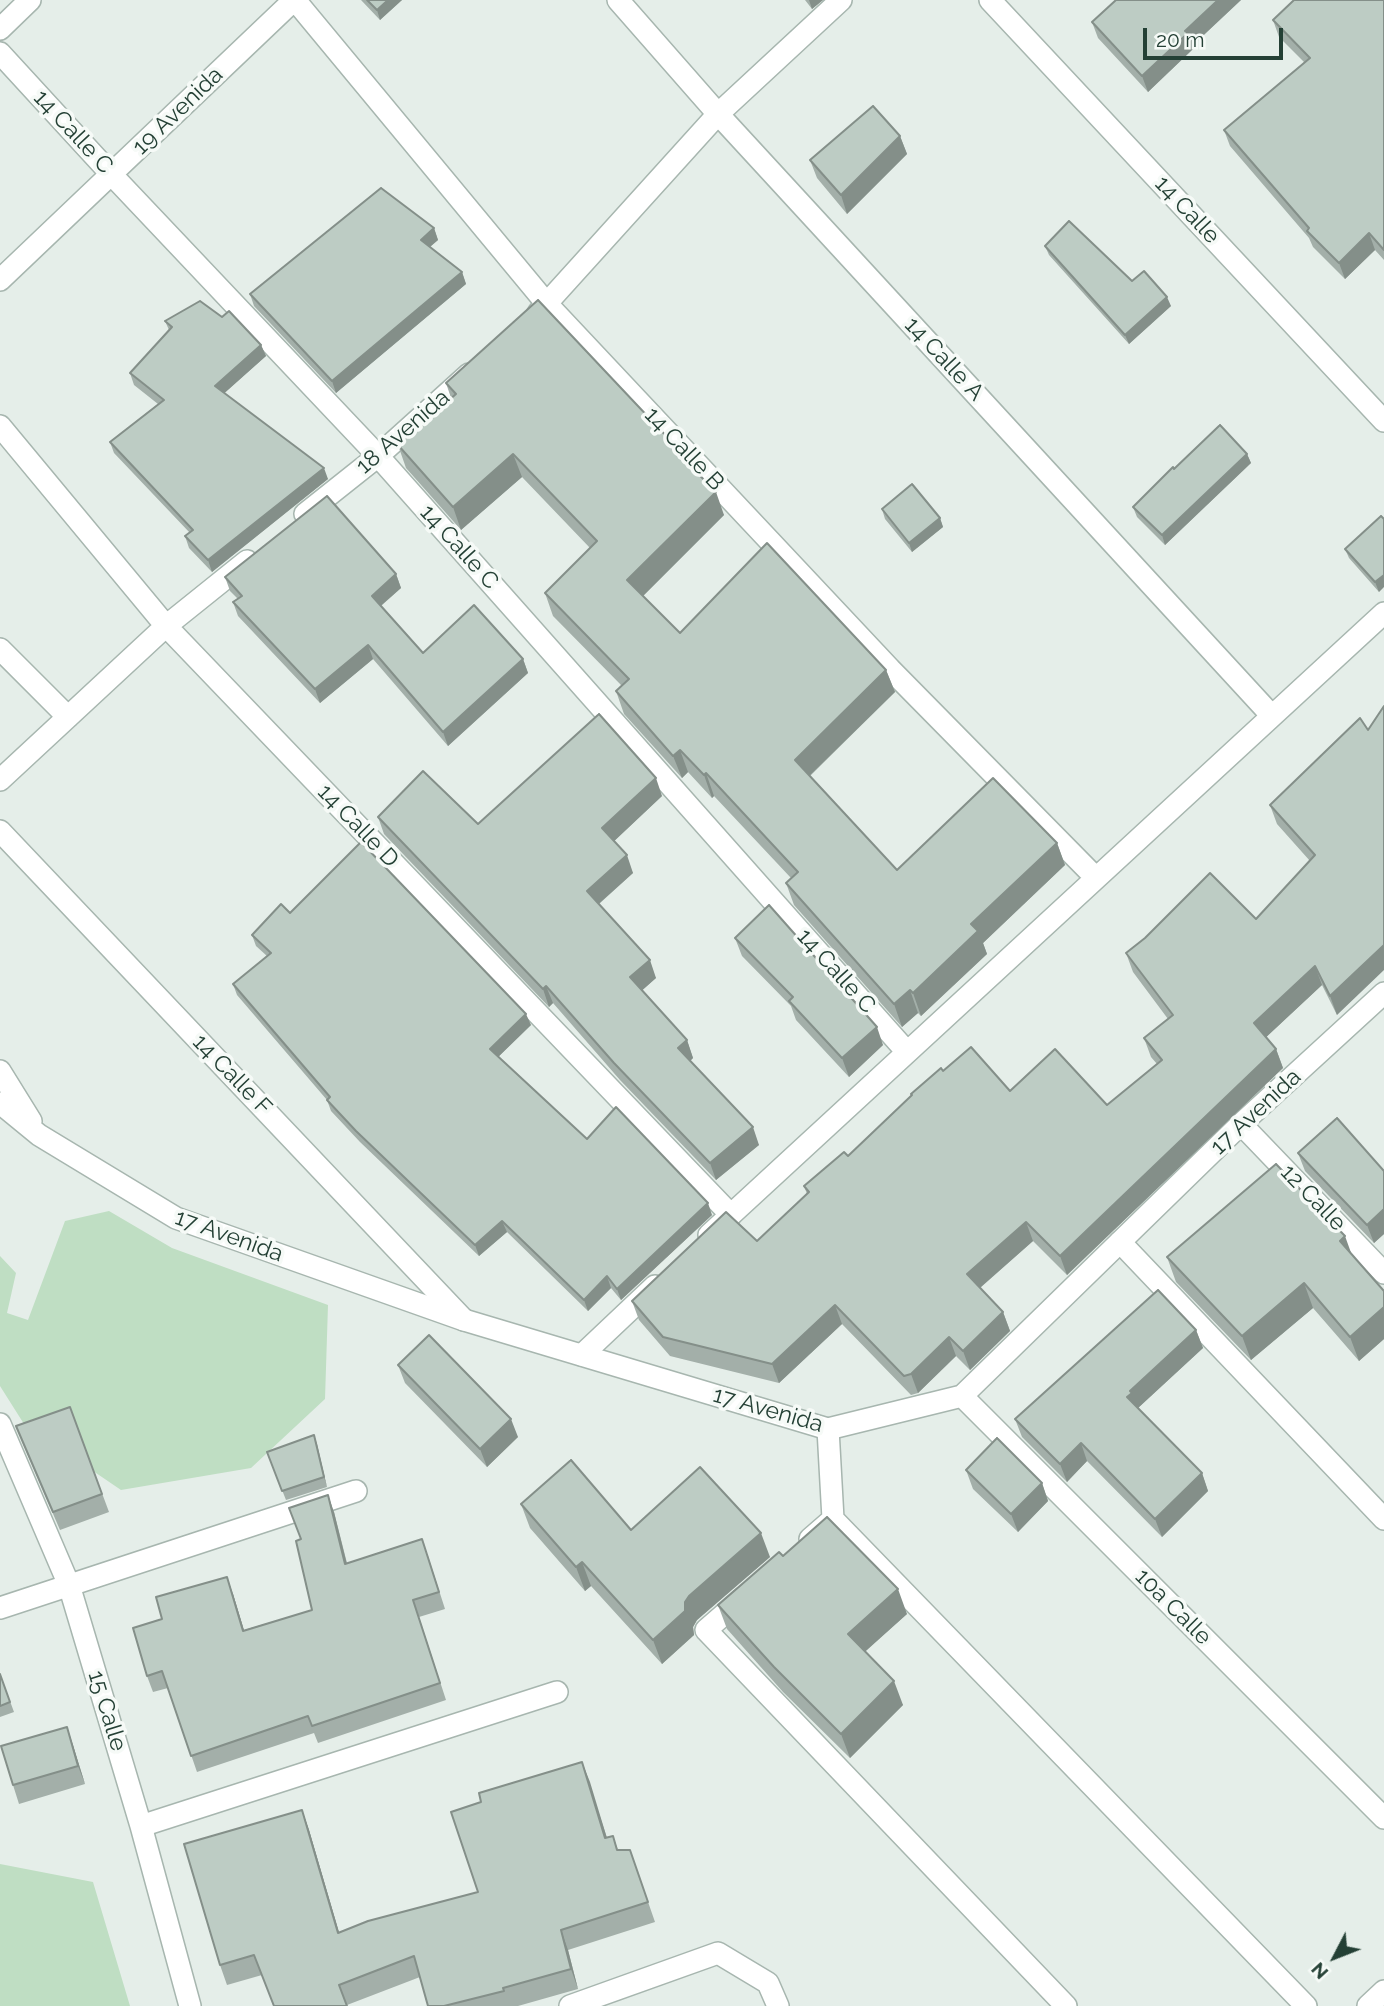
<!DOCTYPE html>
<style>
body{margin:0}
#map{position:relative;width:1384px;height:2006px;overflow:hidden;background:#e5eee9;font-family:Raleway,sans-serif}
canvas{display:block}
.north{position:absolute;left:1300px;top:1922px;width:70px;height:70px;-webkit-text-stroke:5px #f6faf7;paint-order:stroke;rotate:228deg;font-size:19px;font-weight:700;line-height:28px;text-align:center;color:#244035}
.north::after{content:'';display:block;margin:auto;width:24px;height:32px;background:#244035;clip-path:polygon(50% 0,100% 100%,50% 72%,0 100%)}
.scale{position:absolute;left:1143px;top:28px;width:140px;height:32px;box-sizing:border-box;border:4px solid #244035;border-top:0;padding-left:9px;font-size:21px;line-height:24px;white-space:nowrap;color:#244035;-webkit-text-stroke:5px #f6faf7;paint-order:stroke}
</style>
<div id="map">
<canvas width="1384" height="2006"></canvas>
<div class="north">N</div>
<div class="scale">20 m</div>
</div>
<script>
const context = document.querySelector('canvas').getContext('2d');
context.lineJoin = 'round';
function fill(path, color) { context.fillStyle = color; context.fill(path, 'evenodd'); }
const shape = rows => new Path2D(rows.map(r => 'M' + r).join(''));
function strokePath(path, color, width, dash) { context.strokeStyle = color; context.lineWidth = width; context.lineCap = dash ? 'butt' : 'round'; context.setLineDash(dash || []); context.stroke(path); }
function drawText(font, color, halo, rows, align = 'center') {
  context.font = font + ' Raleway,sans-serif'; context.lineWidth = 7; context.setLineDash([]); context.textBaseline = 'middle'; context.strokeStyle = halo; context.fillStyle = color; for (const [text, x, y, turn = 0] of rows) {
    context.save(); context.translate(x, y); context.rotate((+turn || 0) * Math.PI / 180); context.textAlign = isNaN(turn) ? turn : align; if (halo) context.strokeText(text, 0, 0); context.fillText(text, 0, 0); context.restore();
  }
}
fill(shape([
 [109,1211,172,1248,328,1305,325,1399,251,1468,121,1490,24,1424,0,1386,0,1256,16,1273,7,1313,28,1320,65,1221],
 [0,1864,93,1882,130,2006,0,2006]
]), '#bfdec3');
const minor = shape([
 [295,0,547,304,890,669,1096,878],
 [618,0,718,114,1272,716],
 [0,29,30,0],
 [0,53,112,175,378,456,907,1052],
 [0,280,294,0],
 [538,313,718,114,841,0],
 [0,426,166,626,731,1215],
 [305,514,378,456,469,374],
 [0,649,68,717],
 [0,780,166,626,247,561],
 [0,831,464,1320],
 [1241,1124,1384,1273],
 [709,1235,1384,613],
 [1120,1242,1384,1519],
 [582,1355,655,1286],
 [0,1424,69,1585,141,1826,190,2006],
 [833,1519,1306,2006],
 [810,1539,833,1519,828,1429],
 [744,1597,706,1630,1066,2006],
 [0,1608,356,1491],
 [141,1826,557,1692],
 [570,2006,718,1953,768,1983,778,2006],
 [1368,2006,1384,1991]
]);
const tertiary = shape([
 [990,0,1384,421],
 [0,1071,31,1121],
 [0,1103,39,1135,176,1218,464,1320,828,1429,962,1396,1241,1124,1384,993],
 [962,1396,1384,1818]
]);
strokePath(minor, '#a7b6af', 24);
strokePath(tertiary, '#a7b6af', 24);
strokePath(minor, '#fff', 21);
strokePath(tertiary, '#fff', 21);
fill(shape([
 [361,0,402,0,380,20],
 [805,0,823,0,812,9],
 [1116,0,1241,0,1192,46,1193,49,1148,92,1098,38,1092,22],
 [1384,0,1384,260,1375,250,1345,279,1313,247,1309,238,1230,146,1224,130,1305,63,1279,37,1273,20],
 [900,136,907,154,847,214,817,178,810,160],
 [434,228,438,240,430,247,462,272,466,284,336,393,254,306,250,294],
 [1045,246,1132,281,1171,306,1129,344,1049,255],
 [222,317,261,345,266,356,224,393,328,479,212,572,189,548,185,536,190,533,114,453,110,442,158,404,134,385,130,373,169,330,165,321],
 [446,383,673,449,724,515,643,596,680,633,886,670,895,692,810,776,897,870,1057,843,1065,865,983,943,987,954,921,1016,918,1013,902,1027,794,905,786,883,791,878,714,796,712,798,688,772,682,778,624,714,616,691,622,686,553,616,545,593,590,548,522,477,461,530,406,468,398,445,451,398],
 [1247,454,1251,463,1165,545,1137,517,1133,507,1174,469],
 [882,509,940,518,943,527,912,552,885,519],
 [1384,519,1379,592,1349,558,1345,549],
 [396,574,401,588,381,606,423,653,523,659,528,673,448,746,373,659,320,703,238,616,233,602,238,599,230,591,225,577],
 [1360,718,1337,1015,1322,985,1266,1037,1276,1049,1283,1068,1067,1275,1033,1241,980,1288,1003,1312,1010,1331,970,1370,956,1356,918,1393,911,1395,842,1324,779,1383,670,1356,639,1320,632,1301,757,1241,807,1194,804,1186,848,1156,912,1096,911,1094,943,1071,1010,1091,1107,1105,1157,1064,1151,1057,1144,1038,1168,1019,1133,972,1126,953,1256,919,1310,861,1277,824,1270,805],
 [662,796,614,841,633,873,599,904,656,978,642,990,687,1040,693,1058,690,1061,759,1145,716,1180,620,1080,553,1003,549,1007,384,834,378,817,478,824],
 [290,913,531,1025,498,1057,587,1139,712,1215,621,1300,611,1288,588,1311,507,1232,479,1256,360,1142,331,1111,327,1100,237,995,233,984,267,956,256,946,252,935],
 [735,938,883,1045,849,1077,796,1020,791,1006,742,956],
 [1298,1153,1384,1171,1384,1234,1374,1243,1305,1171],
 [1351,1253,1384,1291,1384,1339,1359,1361,1313,1308,1251,1360,1176,1282,1167,1257],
 [1196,1330,1203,1348,1138,1408,1202,1473,1208,1491,1162,1537,1087,1461,1067,1482,1022,1437,1015,1419],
 [398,1365,518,1437,487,1467,405,1383],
 [70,1407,109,1512,60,1530,23,1444,16,1426],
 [314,1435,327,1487,286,1500,267,1452],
 [966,1470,1042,1483,1048,1501,1018,1532,973,1489],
 [521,1504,631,1530,770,1557,697,1620,693,1627,694,1635,662,1664,591,1586,585,1591,530,1528],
 [334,1512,347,1563,428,1556,445,1609,419,1617,446,1700,318,1743,314,1733,197,1772,168,1688,153,1692,147,1676,162,1619,233,1594,244,1630,312,1610,300,1539],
 [783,1556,907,1614,865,1651,903,1705,850,1758,783,1692,727,1629,718,1605],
 [0,1674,14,1712,0,1717],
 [67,1727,85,1784,19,1804,13,1785],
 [582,1762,607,1838,613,1836,618,1850,630,1850,655,1922,568,1950,578,1989,518,2006,428,2006,420,1977,347,2005,347,2006,274,2006,262,1975,227,1985,220,1965,302,1810,309,1830,339,1932,478,1892,481,1802]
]), '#a3afa9');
fill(shape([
 [388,0,402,0,380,20,377,10],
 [809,0,823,0,812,9],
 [1218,0,1241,0,1192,46,1193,49,1148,92,1142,76,1185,31],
 [900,136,907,154,847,214,841,195],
 [434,228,438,240,425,251,421,240],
 [1369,233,1375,250,1345,279,1339,263],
 [462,272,466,284,336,393,332,381],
 [1167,297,1171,306,1129,344,1125,335],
 [261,345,266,356,219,398,215,386],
 [513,454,522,477,461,530,453,507],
 [1247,454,1251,463,1165,545,1162,535],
 [324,468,328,479,212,572,208,560],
 [716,492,724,515,636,603,627,580],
 [940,518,943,527,912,552,909,543],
 [396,574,401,588,377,609,372,596],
 [1384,575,1384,587,1379,592,1375,582],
 [368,645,373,659,320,703,315,689],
 [523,659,528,673,448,746,443,732],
 [886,670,895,692,803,782,795,760],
 [680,750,688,772,682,778,673,756],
 [706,773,714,796,712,798,704,775],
 [656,778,662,796,609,846,602,828],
 [1057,843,1065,865,983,943,987,954,921,1016,913,993,971,924],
 [627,855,633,873,594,908,587,891],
 [1384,945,1384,970,1337,1015,1330,996],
 [650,960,656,978,637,995,630,977],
 [1315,966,1322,985,1261,1042,1254,1023],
 [546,986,553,1003,549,1007,543,989],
 [910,990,918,1013,902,1027,894,1004],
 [526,1014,531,1025,494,1061,490,1049],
 [877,1027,883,1045,849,1077,842,1058],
 [687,1040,693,1058,685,1066,678,1048],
 [1276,1049,1283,1068,1067,1275,1060,1256],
 [753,1127,759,1145,716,1180,710,1163],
 [708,1203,712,1215,621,1300,617,1289],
 [1384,1209,1384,1234,1374,1243,1367,1225],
 [502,1221,507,1232,479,1256,475,1245],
 [1026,1222,1033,1241,974,1293,967,1274],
 [1345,1236,1354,1261,1340,1241],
 [607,1276,611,1288,588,1311,584,1300],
 [1304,1283,1313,1308,1251,1360,1242,1336],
 [835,1305,842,1324,779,1383,772,1364],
 [1384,1307,1384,1339,1359,1361,1350,1337],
 [1003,1312,1010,1331,970,1370,963,1351],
 [1196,1330,1203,1348,1138,1408,1127,1397,1130,1391],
 [949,1337,956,1356,918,1393,911,1374],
 [511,1419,518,1437,487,1467,480,1449],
 [314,1435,317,1444,327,1487,324,1477],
 [1081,1443,1087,1461,1067,1482,1060,1464],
 [1202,1473,1208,1491,1162,1537,1155,1519],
 [1042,1483,1048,1501,1018,1532,1011,1514],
 [328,1495,334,1512,351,1581,345,1564],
 [761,1533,770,1557,697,1620,693,1627,694,1635,662,1664,653,1640,685,1602,689,1596],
 [582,1562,591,1586,585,1591,576,1567],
 [227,1577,233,1594,249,1647,243,1631],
 [898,1589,907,1614,857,1659,848,1634],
 [894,1681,903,1705,850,1758,841,1734],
 [67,1727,73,1745,85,1784,78,1766],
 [582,1762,590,1782,613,1858,605,1838],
 [302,1810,309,1830,345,1953,338,1933],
 [561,1930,568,1950,578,1989,571,1969]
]), '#848f89');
const building = shape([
 [367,0,388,0,377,10,367,0],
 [1116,0,1218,0,1185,31,1188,33,1142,76,1092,22,1116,0],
 [1294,0,1384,0,1384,250,1369,233,1339,263,1307,231,1309,228,1224,130,1310,58,1273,20,1294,0],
 [873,106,900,136,841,195,810,160,873,106],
 [381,188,434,228,421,240,462,272,332,381,250,294,381,188],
 [1069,221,1132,281,1144,271,1167,297,1125,335,1045,246,1069,221],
 [538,300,670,440,668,443,716,492,627,580,680,633,767,543,886,670,795,760,897,870,993,778,1057,843,971,924,978,931,913,993,910,990,894,1004,786,883,798,872,706,773,704,775,680,750,673,756,616,691,629,679,545,593,597,541,513,454,453,507,398,445,456,394,446,383,538,300],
 [200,301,222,317,229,311,261,345,215,386,324,468,208,560,185,536,193,530,110,442,164,400,130,373,172,327,165,321,200,301],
 [1220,425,1247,454,1162,535,1133,507,1173,467,1174,469,1220,425],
 [912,484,940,518,909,543,882,509,912,484],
 [327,496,396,574,372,596,423,653,474,605,523,659,443,732,368,645,315,689,233,602,242,596,225,577,327,496],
 [1381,516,1384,519,1384,575,1375,582,1345,549,1381,516],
 [1384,706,1384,945,1330,996,1315,966,1254,1023,1276,1049,1060,1256,1026,1222,967,1274,1003,1312,963,1351,949,1337,911,1374,904,1376,835,1305,772,1364,663,1337,632,1301,726,1212,757,1241,809,1192,804,1186,844,1152,848,1156,912,1095,911,1094,941,1068,943,1071,971,1047,1010,1091,1055,1049,1107,1105,1162,1060,1144,1038,1173,1015,1126,953,1145,938,1210,873,1256,919,1315,855,1270,805,1360,718,1368,730,1384,706],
 [599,714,656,778,602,828,627,855,587,891,650,960,630,977,687,1040,678,1048,753,1127,710,1163,614,1063,546,986,543,989,378,817,423,771,478,824,599,714],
 [361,842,526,1014,490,1049,587,1139,616,1107,708,1203,617,1289,607,1276,584,1300,502,1221,475,1245,356,1131,327,1100,330,1097,233,984,271,953,252,935,281,904,290,913,361,842],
 [769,905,877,1027,842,1058,789,1001,793,997,735,938,769,905],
 [1337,1118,1384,1171,1384,1209,1367,1225,1298,1153,1337,1118],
 [1276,1164,1345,1236,1340,1241,1384,1291,1384,1307,1350,1337,1304,1283,1242,1336,1167,1257,1276,1164],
 [1158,1290,1196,1330,1130,1391,1132,1393,1127,1397,1202,1473,1155,1519,1081,1443,1060,1464,1015,1419,1158,1290],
 [429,1335,511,1419,480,1449,398,1365,429,1335],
 [70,1407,102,1494,53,1512,16,1426,70,1407],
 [314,1435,324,1477,282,1491,267,1452,314,1435],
 [997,1438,1042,1483,1011,1514,966,1470,997,1438],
 [571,1460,631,1530,700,1467,761,1533,689,1596,685,1602,685,1611,653,1640,582,1562,576,1567,521,1504,571,1460],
 [328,1495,345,1564,422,1539,439,1592,413,1600,440,1683,312,1726,308,1716,191,1756,162,1671,147,1676,133,1628,162,1619,156,1597,227,1577,243,1631,312,1610,296,1541,301,1539,289,1508,328,1495],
 [827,1517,898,1589,848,1634,894,1681,841,1734,774,1667,718,1605,779,1552,783,1556,827,1517],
 [0,1674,10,1702,0,1706,0,1674],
 [67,1727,78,1766,13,1785,1,1746,67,1727],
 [582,1762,605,1838,613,1836,617,1850,630,1850,648,1902,561,1930,571,1969,503,1988,504,1991,444,2006,428,2006,414,1956,339,1985,347,2006,274,2006,254,1955,220,1965,184,1844,302,1810,338,1933,368,1921,478,1892,451,1812,481,1802,479,1793,582,1762]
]);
fill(building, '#bdccc4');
strokePath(building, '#848f89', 2);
drawText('23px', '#244035', '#f6faf7', [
 ["19 Avenida",178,111,-44],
 ["14 Calle C",73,132,47],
 ["14 Calle",1187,210,47],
 ["14 Calle A",944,359,47],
 ["18 Avenida",403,432,-41],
 ["14 Calle B",684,449,47],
 ["14 Calle C",459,547,48],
 ["14 Calle D",358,826,46],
 ["14 Calle C",836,971,48],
 ["14 Calle F",232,1075,46],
 ["17 Avenida",1256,1112,-43],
 ["12 Calle",1313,1198,46],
 ["17 Avenida",229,1236,20],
 ["17 Avenida",768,1410,16],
 ["10a Calle",1173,1607,45],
 ["15 Calle",107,1711,73]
]);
</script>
